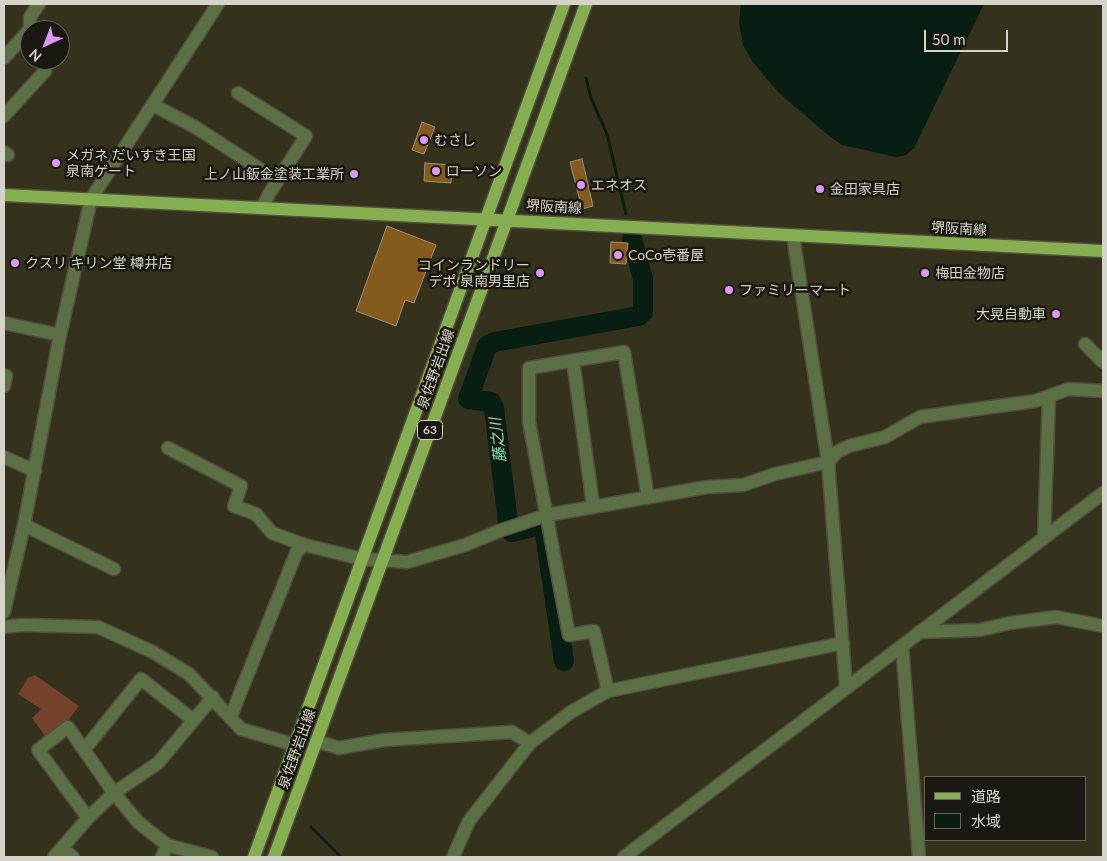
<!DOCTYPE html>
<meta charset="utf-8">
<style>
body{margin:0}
#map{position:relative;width:1107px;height:861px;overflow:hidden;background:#34311d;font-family:Lato,"Noto Sans JP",sans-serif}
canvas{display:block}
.frame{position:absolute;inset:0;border:5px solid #d6d4c8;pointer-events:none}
.legend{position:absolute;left:924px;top:776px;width:162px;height:65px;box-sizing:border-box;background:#1a1810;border:1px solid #65635a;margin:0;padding:6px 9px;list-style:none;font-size:15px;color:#d6d4c8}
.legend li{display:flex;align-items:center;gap:10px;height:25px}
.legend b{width:25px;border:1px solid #65635a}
.north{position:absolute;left:20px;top:20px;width:50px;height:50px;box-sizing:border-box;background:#1a1810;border:1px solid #65635a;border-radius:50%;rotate:223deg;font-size:14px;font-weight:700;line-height:20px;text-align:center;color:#d6d4c8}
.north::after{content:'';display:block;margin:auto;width:18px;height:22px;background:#db99f5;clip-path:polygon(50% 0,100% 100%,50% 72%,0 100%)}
.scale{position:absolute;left:924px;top:30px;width:84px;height:22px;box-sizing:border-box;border:2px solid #d6d4c8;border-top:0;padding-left:6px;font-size:15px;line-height:18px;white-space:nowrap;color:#d6d4c8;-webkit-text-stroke:4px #1a1810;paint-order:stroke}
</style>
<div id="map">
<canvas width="1107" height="861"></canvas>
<div class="frame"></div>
<ul class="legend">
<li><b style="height:6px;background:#86af52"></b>道路</li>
<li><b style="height:14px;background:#081e12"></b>水域</li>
</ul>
<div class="north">N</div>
<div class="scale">50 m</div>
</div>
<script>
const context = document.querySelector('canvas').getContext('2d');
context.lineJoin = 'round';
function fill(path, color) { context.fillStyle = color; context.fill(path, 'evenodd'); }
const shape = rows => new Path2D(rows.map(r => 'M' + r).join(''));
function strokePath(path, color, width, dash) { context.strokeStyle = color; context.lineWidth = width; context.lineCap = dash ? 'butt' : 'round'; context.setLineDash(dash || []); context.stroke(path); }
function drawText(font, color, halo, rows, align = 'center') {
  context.font = font + ' Lato,"Noto Sans JP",sans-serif'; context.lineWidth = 5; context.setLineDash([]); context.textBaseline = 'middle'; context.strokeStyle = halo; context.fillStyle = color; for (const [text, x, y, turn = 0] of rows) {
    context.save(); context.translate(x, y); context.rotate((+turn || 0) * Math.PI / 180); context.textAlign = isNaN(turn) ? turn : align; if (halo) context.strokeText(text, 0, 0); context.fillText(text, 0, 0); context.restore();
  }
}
fill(shape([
 [35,675,79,706,67,722,46,737,32,718,41,709,18,694,28,678]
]), '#75422e');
fill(shape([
 [741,4,984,4,914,148,906,155,896,157,842,145,828,135,778,92,752,61,743,45,739,23]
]), '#081e12');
strokePath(shape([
 [586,78,591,98,607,134,626,214],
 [311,827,341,857]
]), '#081e12', 3);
strokePath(shape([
 [564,661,544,528,540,525,512,532,508,522,494,408,491,402,468,399,487,346,494,342,639,316,643,312,643,279,632,239]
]), '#081e12', 20);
const building = shape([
 [422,122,435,127,424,154,412,150,422,122],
 [582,159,593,206,582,209,570,162,582,159],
 [425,163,452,165,451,183,424,181,425,163],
 [387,226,436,245,414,303,405,300,396,326,356,311,387,226],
 [611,242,628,243,626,264,610,263,611,242]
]);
fill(building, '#855a1d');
strokePath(building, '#9f8f7d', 1);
const minor = shape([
 [4,58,30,29,30,17,39,4],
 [238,93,306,136,269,194,262,208],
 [153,105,195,127,277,180],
 [4,116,45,71],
 [4,152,8,155],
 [793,236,828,462,846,687],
 [4,323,60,335],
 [1085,344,1103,362],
 [573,361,593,505],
 [4,375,6,376,4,386],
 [168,448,241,486,234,506,256,514,272,533,305,545,362,559,407,562,465,545,499,531,547,515,707,487,743,485,775,474,828,462,837,452,849,446,885,437,920,417,1035,401,1069,389,1103,391],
 [4,457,35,471],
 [24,525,114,569],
 [1044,538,1049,397],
 [4,612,24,525,60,335,91,199,218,4],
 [4,627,22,625,98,627,153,652,189,674,241,729,295,745],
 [919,632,980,630,1010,623,1056,617,1103,626],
 [902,646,919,857],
 [608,691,594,631,569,635,529,422,529,368,624,352,648,498],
 [231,716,297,551,305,545],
 [316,741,339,748,384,740,512,732,530,743],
 [84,750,141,679,192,719],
 [88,818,38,750,68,727,114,793,138,822,167,845,212,857],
 [62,848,73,857],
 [54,857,88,818,114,793,158,763,213,697],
 [162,857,167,845],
 [453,857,469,821,530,743,571,712,608,691,843,643],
 [624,857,1103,493]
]);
const major = shape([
 [4,195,1103,251],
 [254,857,564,4],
 [274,857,586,4]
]);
strokePath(minor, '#514e3c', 15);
strokePath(major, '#514e3c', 15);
strokePath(minor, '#5c7045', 12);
strokePath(major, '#86af52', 12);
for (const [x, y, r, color] of [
 [424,140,5,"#db99f5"],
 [56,163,5,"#db99f5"],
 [436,171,5,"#db99f5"],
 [354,174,5,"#db99f5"],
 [581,185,5,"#db99f5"],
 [820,189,5,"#db99f5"],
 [618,255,5,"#db99f5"],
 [15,263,5,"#db99f5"],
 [540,273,5,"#db99f5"],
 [925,273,5,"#db99f5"],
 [729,290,5,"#db99f5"],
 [1056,314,5,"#db99f5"]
]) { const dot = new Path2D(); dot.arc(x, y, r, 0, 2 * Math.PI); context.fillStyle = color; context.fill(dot); strokePath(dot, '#1a1810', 2); }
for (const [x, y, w] of [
 [430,430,25]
]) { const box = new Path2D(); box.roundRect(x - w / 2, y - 9.5, w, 19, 4); context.fillStyle = '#1a1810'; context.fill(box); strokePath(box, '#d6d4c8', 1); }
drawText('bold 12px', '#d6d4c8', null, [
 ["63",430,430]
]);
drawText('14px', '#d6d4c8', '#1a1810', [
 ["むさし",434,140],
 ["メガネ だいすき王国",66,155],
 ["泉南ゲート",66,171],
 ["ローソン",446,171],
 ["上ノ山鈑金塗装工業所",344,174,"right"],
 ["エネオス",591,185],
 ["金田家具店",830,189],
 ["CoCo壱番屋",628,255],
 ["クスリ キリン堂 樽井店",25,263],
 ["コインランドリー",530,265,"right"],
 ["デポ 泉南男里店",530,281,"right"],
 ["梅田金物店",935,273],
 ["ファミリーマート",739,290],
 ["大晃自動車",1046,314,"right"]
], 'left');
drawText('14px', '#d6d4c8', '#1a1810', [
 ["堺阪南線",554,207,3],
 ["堺阪南線",959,229,3],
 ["泉佐野岩出線",436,369,-70],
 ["泉佐野岩出線",297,749,-70]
]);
drawText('italic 15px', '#81e4ac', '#1a1810', [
 ["藤之川",498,440,-97]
]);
</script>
